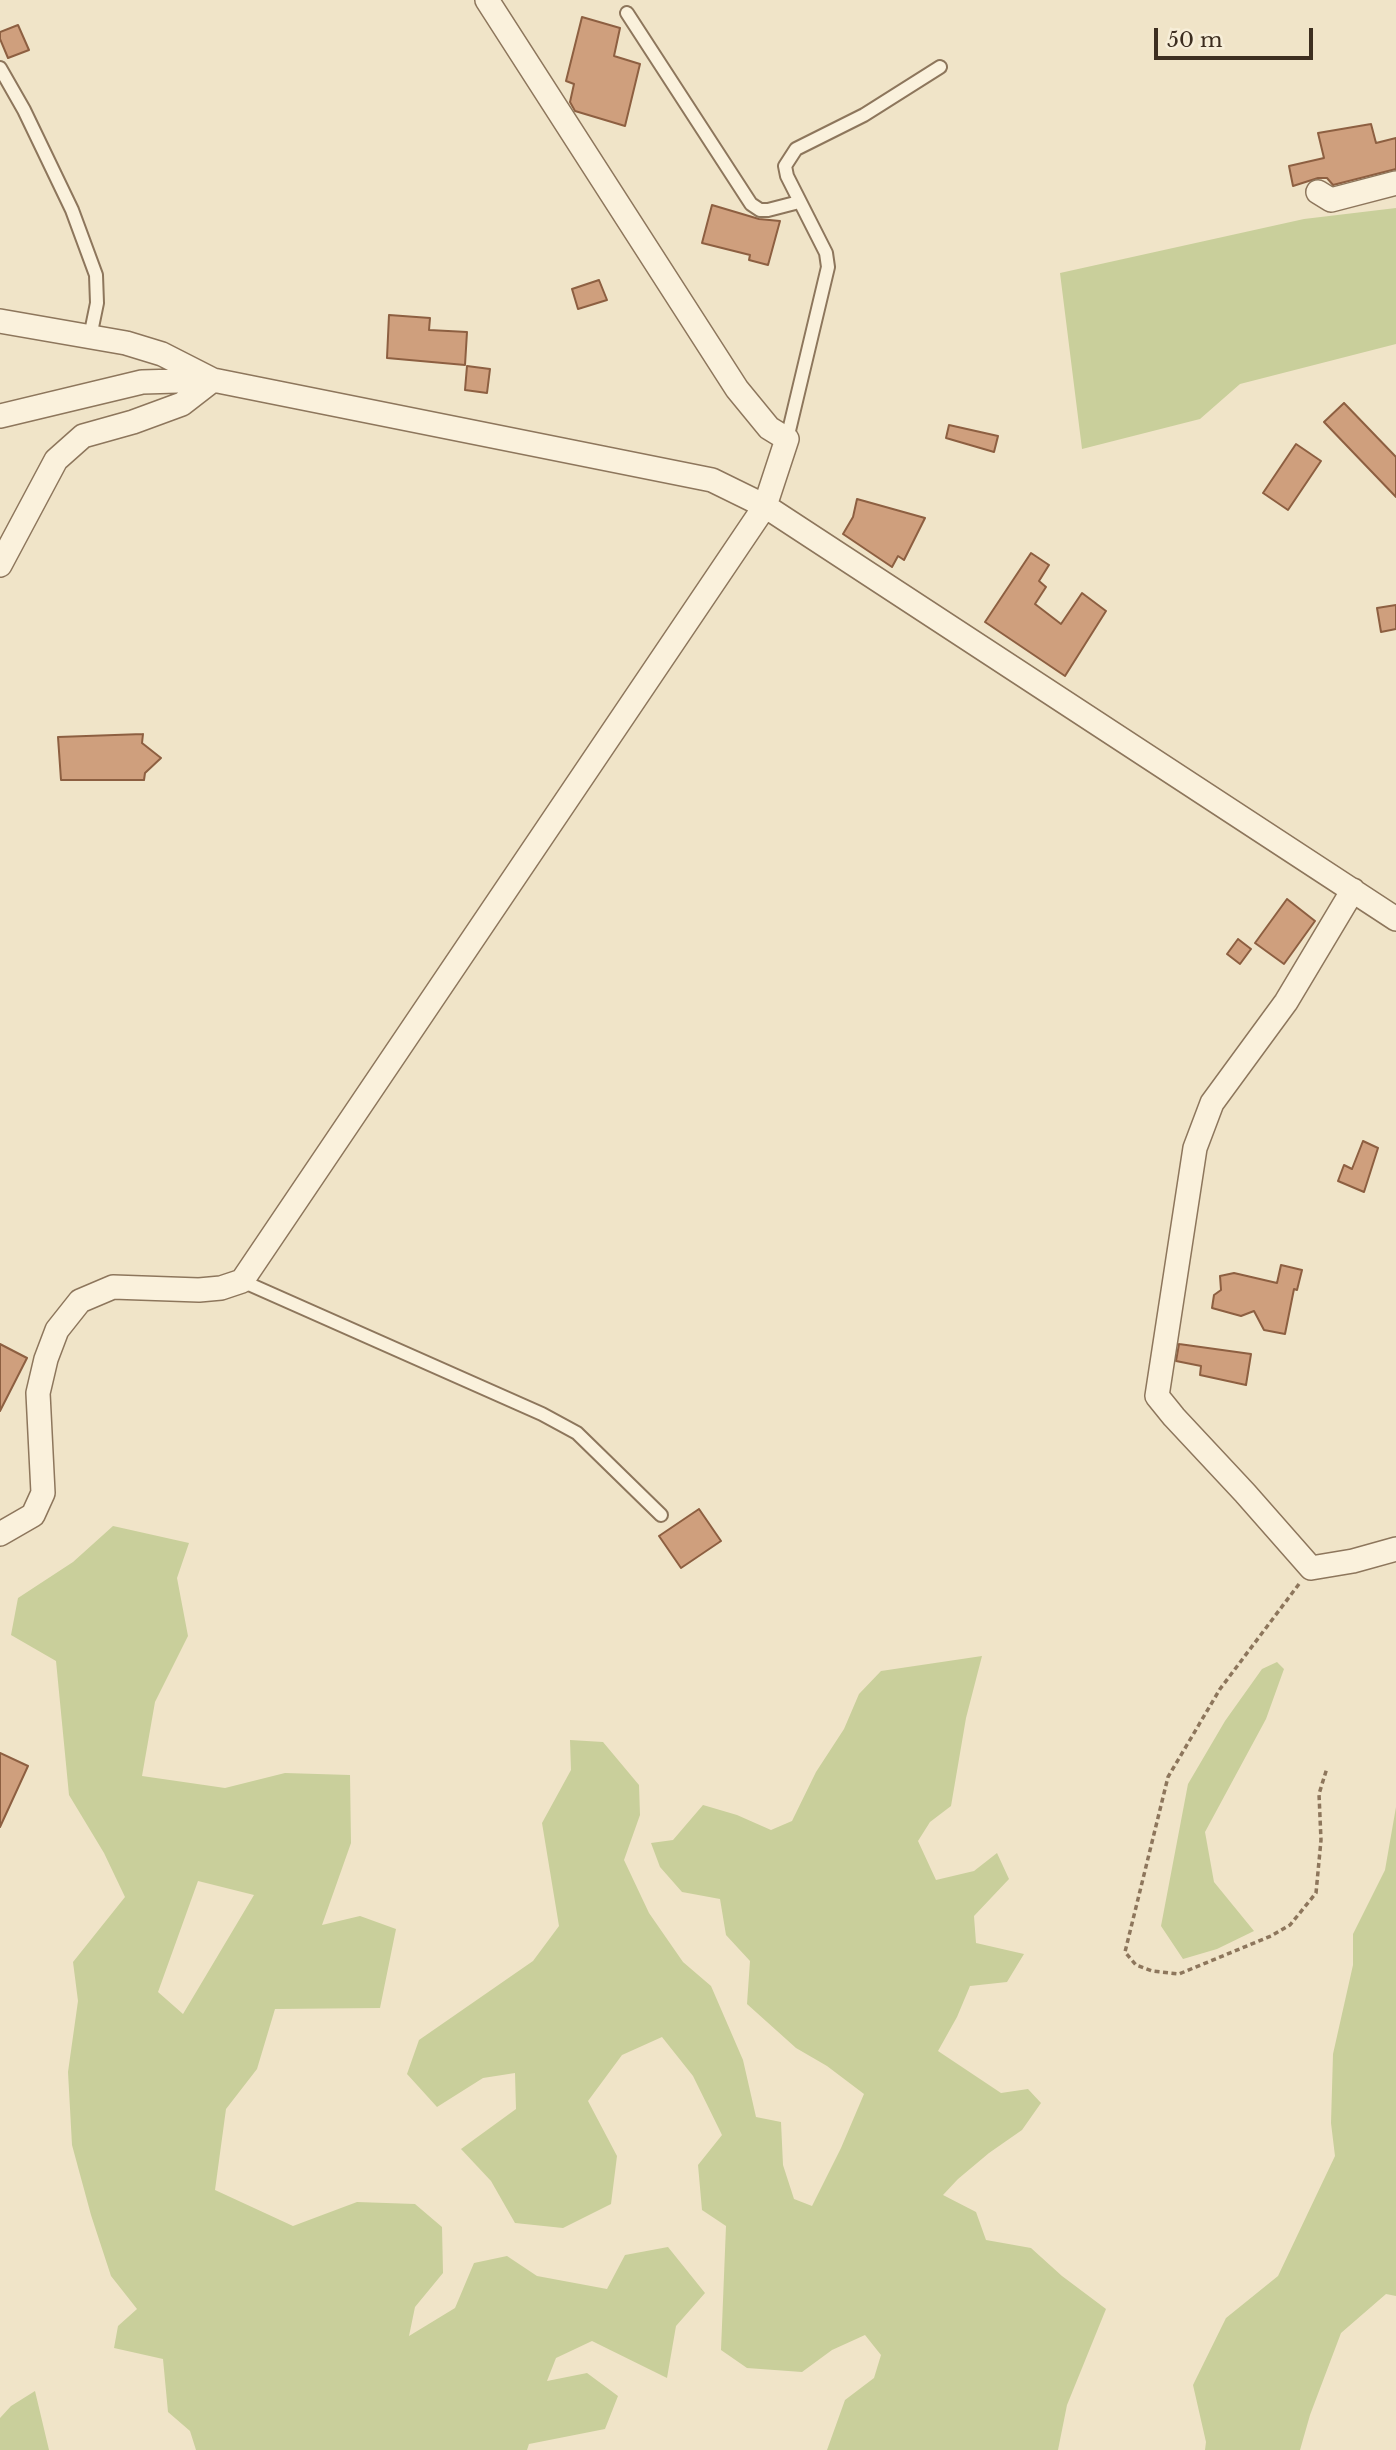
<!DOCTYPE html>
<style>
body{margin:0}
#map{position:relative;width:1396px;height:2450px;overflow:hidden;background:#f0e4c8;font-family:"Libre Baskerville",serif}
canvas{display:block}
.scale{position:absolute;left:1154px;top:28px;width:159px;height:32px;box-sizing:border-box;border:4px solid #3d2e20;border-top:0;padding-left:9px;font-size:21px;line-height:24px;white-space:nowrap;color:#3d2e20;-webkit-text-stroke:5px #f7eed8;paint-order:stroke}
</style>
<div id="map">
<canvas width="1396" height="2450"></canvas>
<div class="scale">50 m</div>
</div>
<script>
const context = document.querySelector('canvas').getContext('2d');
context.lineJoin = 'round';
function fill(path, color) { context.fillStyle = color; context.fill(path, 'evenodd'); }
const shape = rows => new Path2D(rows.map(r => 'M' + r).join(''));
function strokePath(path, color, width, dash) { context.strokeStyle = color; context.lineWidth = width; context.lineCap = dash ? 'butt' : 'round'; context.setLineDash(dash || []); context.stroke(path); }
fill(shape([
 [1396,208,1396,344,1240,384,1200,419,1082,449,1060,273,1304,219],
 [113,1526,189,1543,177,1578,188,1636,155,1702,142,1776,225,1788,285,1773,350,1775,351,1843,322,1925,360,1916,396,1929,380,2008,275,2009,257,2069,226,2109,215,2190,293,2226,357,2202,415,2204,442,2227,443,2273,415,2307,409,2336,455,2308,474,2263,507,2256,537,2276,607,2289,625,2255,668,2247,705,2293,676,2326,667,2378,592,2341,556,2358,547,2381,587,2373,618,2396,605,2429,529,2444,527,2450,196,2450,190,2431,168,2412,163,2359,114,2348,118,2326,137,2309,111,2276,91,2215,72,2145,68,2072,78,2001,73,1962,125,1897,104,1853,69,1795,56,1661,11,1635,18,1598,73,1562],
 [198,1881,254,1895,183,2014,158,1992],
 [982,1656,966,1718,951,1806,930,1822,918,1841,936,1880,974,1871,997,1853,1009,1879,974,1916,976,1943,1024,1954,1007,1982,970,1986,957,2017,938,2051,1001,2093,1028,2089,1041,2103,1022,2130,989,2153,958,2179,943,2195,976,2212,986,2240,1031,2248,1062,2276,1106,2309,1067,2405,1058,2450,827,2450,845,2400,874,2378,881,2355,865,2335,832,2350,802,2372,747,2368,721,2350,726,2226,702,2210,698,2165,722,2135,693,2076,662,2037,622,2055,588,2101,617,2156,611,2204,563,2228,515,2223,491,2181,461,2149,516,2109,515,2073,483,2078,437,2107,407,2074,419,2040,533,1961,559,1926,542,1823,571,1770,570,1740,603,1742,639,1785,640,1815,624,1860,649,1913,683,1962,711,1986,743,2060,756,2117,781,2122,783,2165,794,2199,812,2206,841,2148,864,2094,827,2066,796,2048,747,2004,750,1961,726,1935,720,1899,682,1892,660,1867,651,1843,673,1840,703,1805,737,1815,771,1830,792,1821,816,1772,844,1729,859,1694,881,1671],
 [1277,1662,1284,1669,1266,1719,1205,1832,1214,1882,1254,1931,1217,1949,1183,1959,1161,1926,1188,1784,1225,1721,1262,1669],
 [1396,1807,1396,2296,1386,2294,1341,2333,1310,2415,1300,2450,1205,2450,1206,2442,1193,2385,1226,2318,1278,2276,1335,2156,1331,2123,1333,2054,1353,1965,1353,1934,1385,1870],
 [35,2391,49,2450,0,2450,0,2418,11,2406]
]), '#c9cf9b');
const building = shape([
 [582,17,620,28,614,56,640,64,625,126,575,111,570,102,574,84,566,81,582,17],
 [18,25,29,50,8,58,0,39,0,32,18,25],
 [1371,124,1376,143,1396,138,1396,169,1333,185,1327,178,1318,178,1293,186,1289,166,1324,158,1318,133,1371,124],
 [712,205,759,219,780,221,768,265,749,260,750,255,702,243,712,205],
 [599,280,607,300,578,309,572,289,599,280],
 [389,315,430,318,429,330,467,332,465,365,387,358,389,315],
 [467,366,490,369,487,393,465,390,467,366],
 [1344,403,1396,457,1396,497,1324,422,1344,403],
 [949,425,998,436,994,452,946,438,949,425],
 [1296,444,1321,461,1288,510,1263,493,1296,444],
 [857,499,925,518,904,560,898,556,892,567,843,534,853,517,857,499],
 [1031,553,1049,565,1039,581,1046,587,1035,604,1061,624,1082,593,1106,611,1065,676,985,622,1031,553],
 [1396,605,1396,629,1381,632,1377,608,1396,605],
 [143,734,142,743,161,758,145,773,144,780,61,780,58,737,143,734],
 [1287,899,1315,921,1284,964,1255,943,1287,899],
 [1238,939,1251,949,1240,964,1227,954,1238,939],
 [1363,1141,1378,1148,1364,1192,1338,1181,1344,1165,1352,1169,1363,1141],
 [1281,1265,1302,1270,1297,1290,1294,1289,1285,1334,1264,1330,1254,1311,1241,1316,1212,1308,1214,1295,1221,1290,1220,1276,1234,1273,1277,1283,1281,1265],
 [0,1344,27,1358,0,1411,0,1344],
 [1179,1344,1251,1354,1246,1385,1200,1375,1201,1366,1176,1361,1179,1344],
 [699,1509,721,1541,681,1568,659,1536,699,1509],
 [0,1753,28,1766,0,1827,0,1753]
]);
fill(building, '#cf9f7d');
strokePath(building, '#8d5f41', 2);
const lane = shape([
 [627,13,751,204,760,210,768,210,799,202],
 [0,68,24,110,72,210,96,275,97,303,90,337],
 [787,439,828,267,826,253,787,176,785,166,796,149,864,115,940,67],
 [242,1281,542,1414,577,1433,661,1515]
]);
const street = shape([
 [1318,192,1331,200,1396,183],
 [0,321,126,343,162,354,213,380,182,404,133,422,83,436,56,460,0,565],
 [0,416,142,382,213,380,712,480,765,506,1396,919],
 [1353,890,1286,1002,1212,1103,1195,1148,1157,1396,1174,1417,1245,1493,1311,1568,1353,1561,1396,1549],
 [0,1534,33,1515,43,1493,38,1393,46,1359,57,1330,80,1301,113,1287,199,1290,221,1288,242,1281,765,506,787,439,769,428,737,389,487,0]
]);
strokePath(lane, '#8d765c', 16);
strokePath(street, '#8d765c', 26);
strokePath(shape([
 [1299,1584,1220,1689,1168,1777,1125,1952,1136,1965,1152,1971,1179,1974,1271,1936,1290,1925,1316,1893,1321,1840,1319,1794,1327,1768]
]), '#8d765c', 3.5, [5, 3.5]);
strokePath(lane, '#faf1dc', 12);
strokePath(street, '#faf1dc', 23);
</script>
